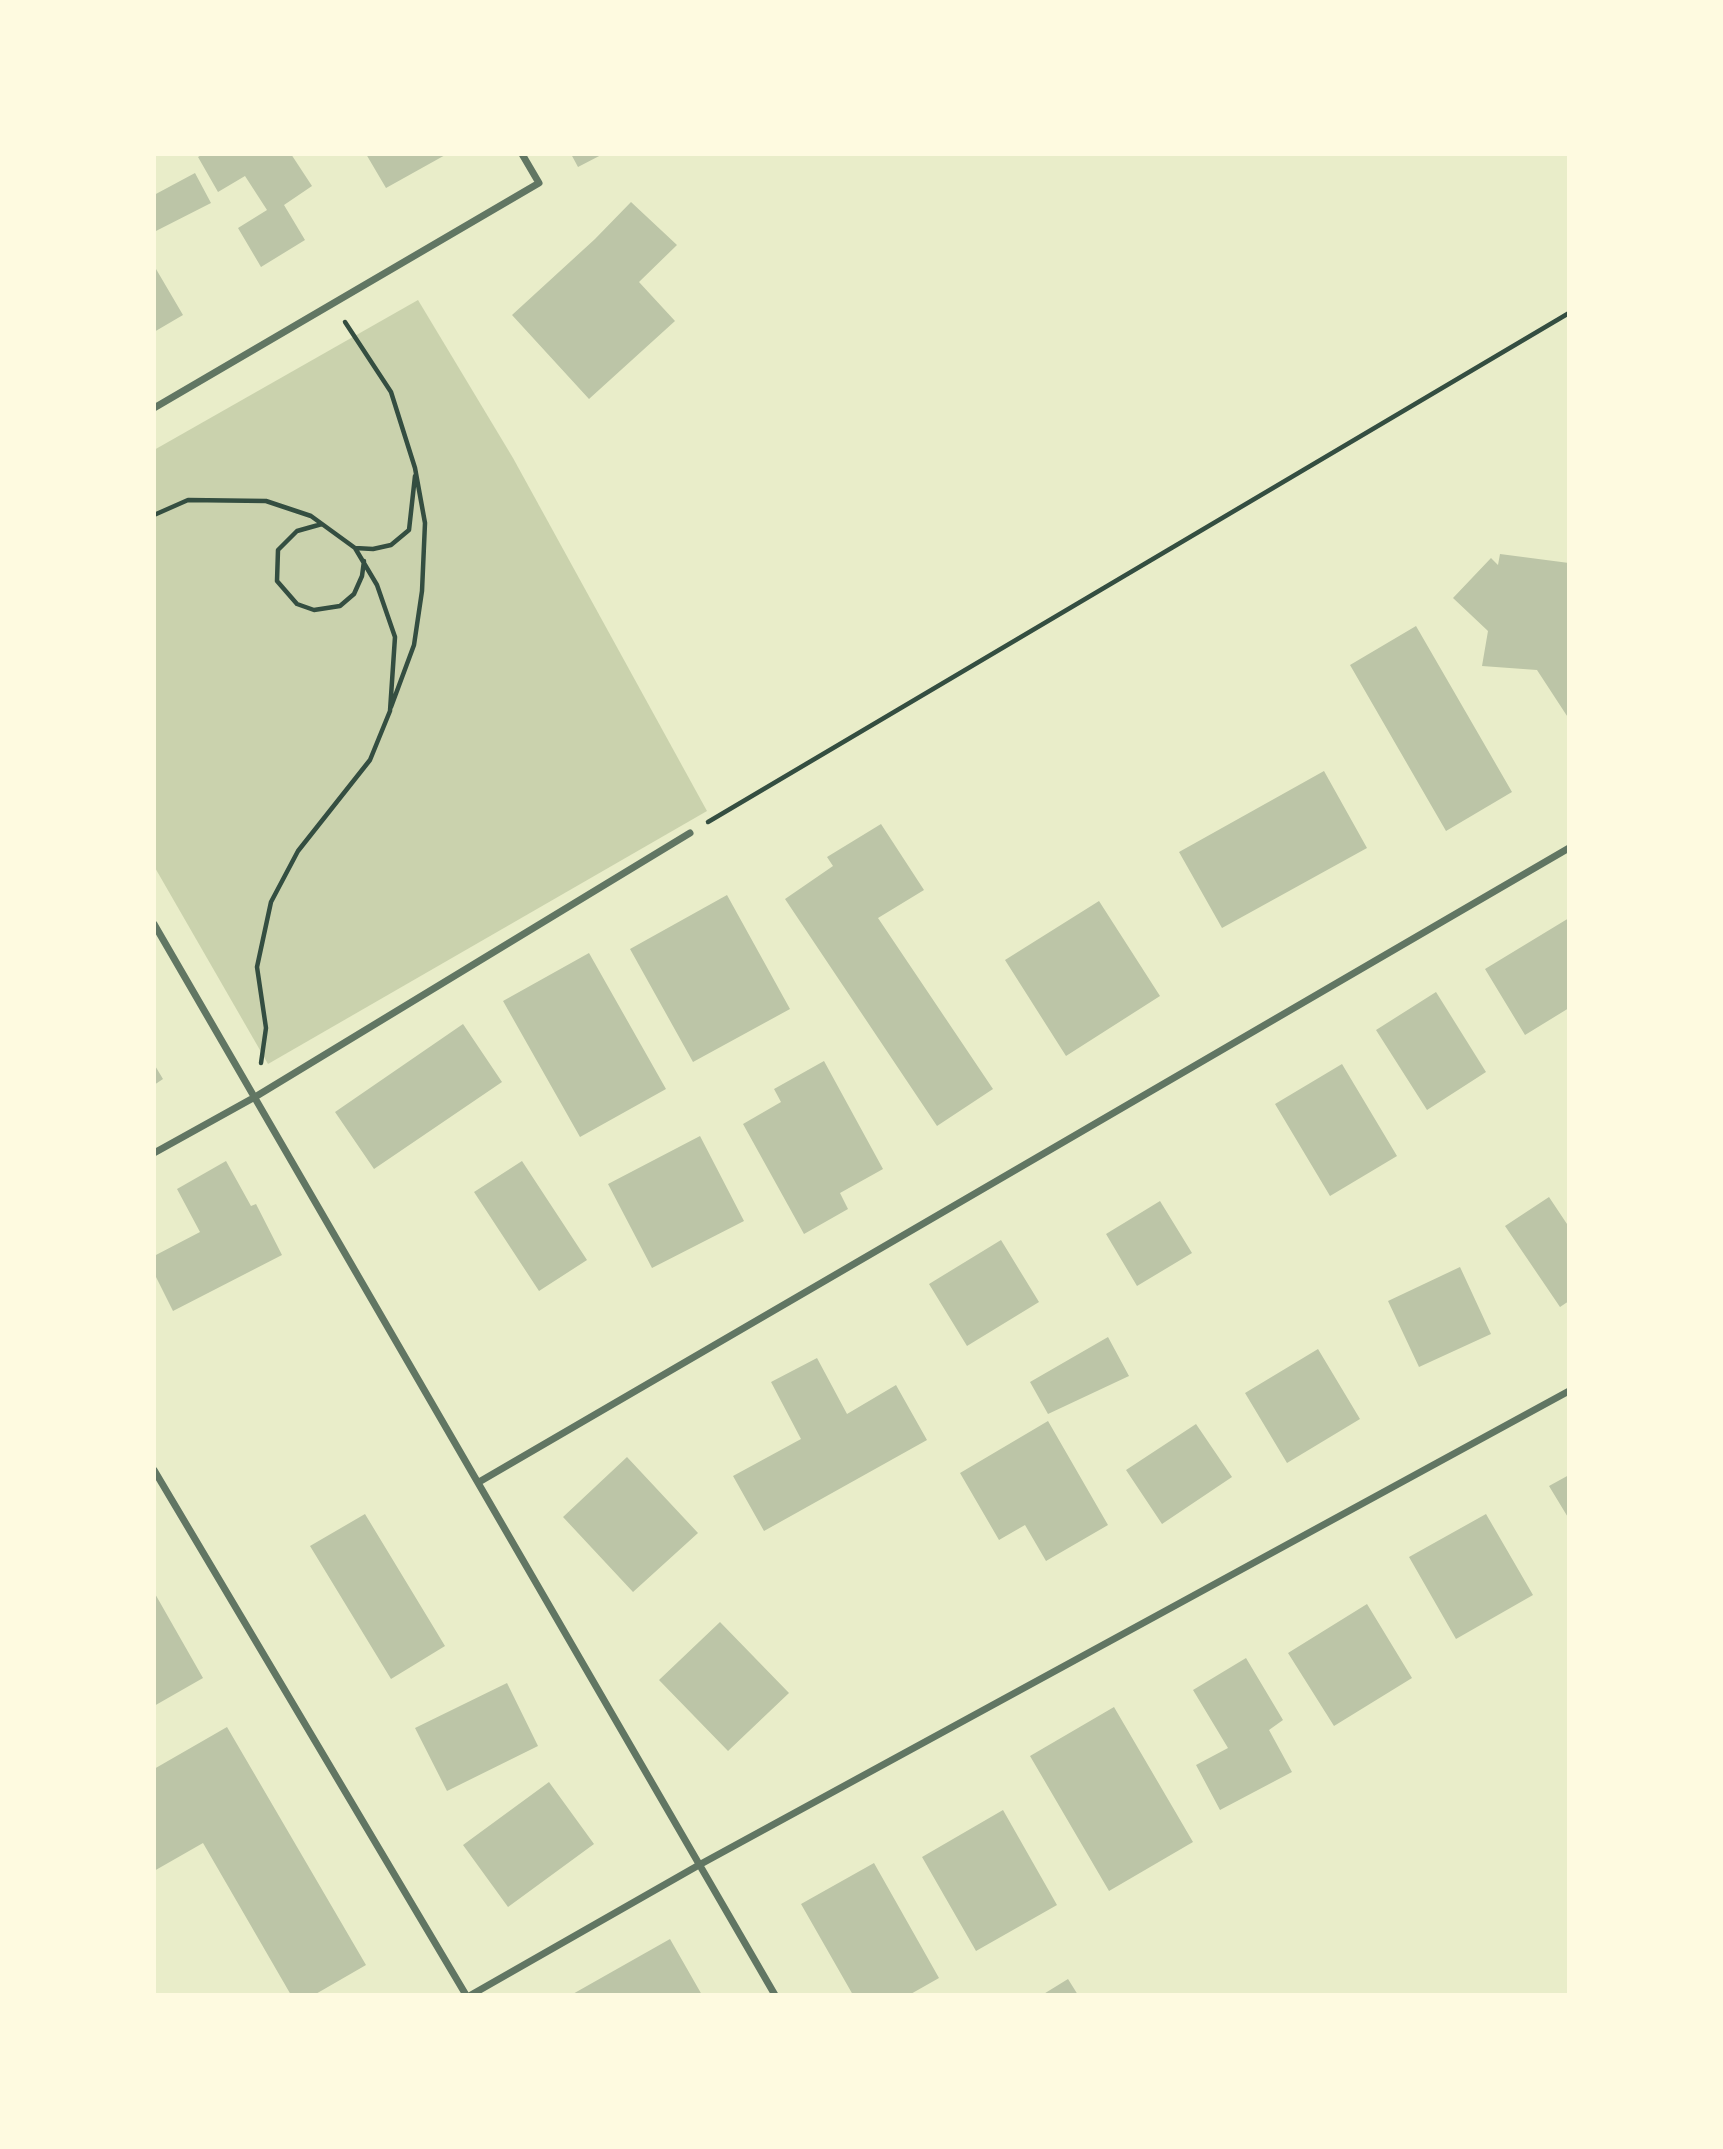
<!DOCTYPE html>
<style>
body{margin:0}
#map{position:relative;width:1723px;height:2149px;overflow:hidden;background:#e9edc9;font-family:"Titillium Web",sans-serif}
canvas{display:block}
.frame{position:absolute;inset:0;border:156px solid #fefae0;pointer-events:none}
</style>
<div id="map">
<canvas width="1723" height="2149"></canvas>
<div class="frame"></div>
</div>
<script>
const context = document.querySelector('canvas').getContext('2d');
context.lineJoin = 'round';
function fill(path, color) { context.fillStyle = color; context.fill(path, 'evenodd'); }
const shape = rows => new Path2D(rows.map(r => 'M' + r).join(''));
function strokePath(path, color, width, dash) { context.strokeStyle = color; context.lineWidth = width; context.lineCap = dash ? 'butt' : 'round'; context.setLineDash(dash || []); context.stroke(path); }
fill(shape([
 [418,300,513,458,707,811,268,1064,154,866,154,450]
]), '#cad2ad');
fill(shape([
 [203,154,291,154,312,186,284,205,305,240,261,267,238,228,267,210,245,176,218,192,198,157],
 [366,154,447,154,386,188],
 [571,154,603,154,578,167],
 [195,173,211,203,154,232,154,195],
 [631,202,677,245,639,282,675,321,589,399,512,315,595,239],
 [156,269,183,315,154,332,154,270],
 [1500,554,1569,563,1569,719,1537,670,1482,666,1488,631,1453,598,1491,558,1498,565],
 [1416,626,1512,792,1446,831,1350,665],
 [1324,771,1367,848,1222,928,1179,852],
 [881,824,924,890,878,918,993,1089,937,1126,785,899,833,866,827,857],
 [727,895,790,1009,693,1062,630,949],
 [1099,901,1160,996,1066,1056,1005,960],
 [1569,918,1569,1008,1525,1035,1485,969],
 [589,953,666,1089,580,1137,503,1001],
 [1436,992,1486,1072,1427,1110,1376,1030],
 [463,1024,502,1082,374,1169,335,1112],
 [824,1061,883,1169,840,1193,848,1209,804,1234,743,1124,781,1102,774,1089],
 [154,1064,163,1079,154,1085],
 [1342,1064,1397,1156,1330,1196,1275,1104],
 [700,1136,744,1221,652,1268,608,1184],
 [226,1161,251,1206,256,1204,282,1255,173,1311,154,1273,154,1256,200,1232,177,1189],
 [522,1161,587,1260,539,1291,474,1192],
 [1549,1197,1569,1227,1569,1301,1560,1307,1505,1226],
 [1160,1201,1192,1253,1137,1286,1106,1234],
 [1001,1240,1039,1302,967,1346,929,1284],
 [1460,1267,1491,1334,1419,1367,1388,1301],
 [1108,1337,1129,1376,1048,1414,1030,1382],
 [1318,1349,1360,1419,1287,1463,1245,1393],
 [817,1358,847,1414,896,1385,927,1440,764,1531,733,1476,801,1439,771,1382],
 [1048,1421,1108,1525,1046,1561,1025,1525,999,1540,960,1473],
 [1196,1424,1232,1477,1162,1524,1126,1470],
 [627,1457,698,1533,633,1592,563,1517],
 [1569,1475,1569,1519,1549,1486],
 [365,1514,445,1646,391,1679,310,1546],
 [1486,1514,1533,1595,1456,1639,1409,1557],
 [154,1592,203,1678,154,1706],
 [1367,1604,1412,1678,1334,1726,1288,1653],
 [720,1622,789,1693,728,1751,659,1680],
 [1246,1658,1283,1720,1269,1730,1292,1772,1220,1810,1196,1765,1228,1748,1193,1690],
 [507,1683,538,1746,447,1791,415,1728],
 [1114,1707,1193,1842,1109,1891,1030,1756],
 [227,1727,366,1965,314,1995,291,1995,203,1843,154,1871,154,1769],
 [549,1782,594,1844,508,1907,463,1845],
 [1003,1810,1057,1905,976,1951,922,1857],
 [874,1863,939,1978,909,1995,853,1995,801,1904],
 [670,1939,702,1995,571,1995],
 [1068,1979,1078,1995,1042,1995]
]), '#bcc5a7');
strokePath(shape([
 [345,322,391,392,415,468,425,523,422,591,414,645,391,707],
 [154,515,188,500,266,501,311,516,355,548,377,585,395,637,390,711,370,760,298,851,271,902,257,967,266,1028,261,1063],
 [322,524,297,531,278,550,277,581,297,604,314,610,340,606,354,594,362,576,364,561],
 [355,548,373,549,391,545,409,530,415,476],
 [708,822,1569,313]
]), '#344e41', 4.5);
strokePath(shape([
 [154,408,539,183,522,154],
 [154,924,775,1995],
 [154,1153,255,1097,690,833],
 [154,1470,466,1995],
 [479,1482,1569,848],
 [471,1995,699,1865,1569,1391]
]), '#617663', 7);
</script>
